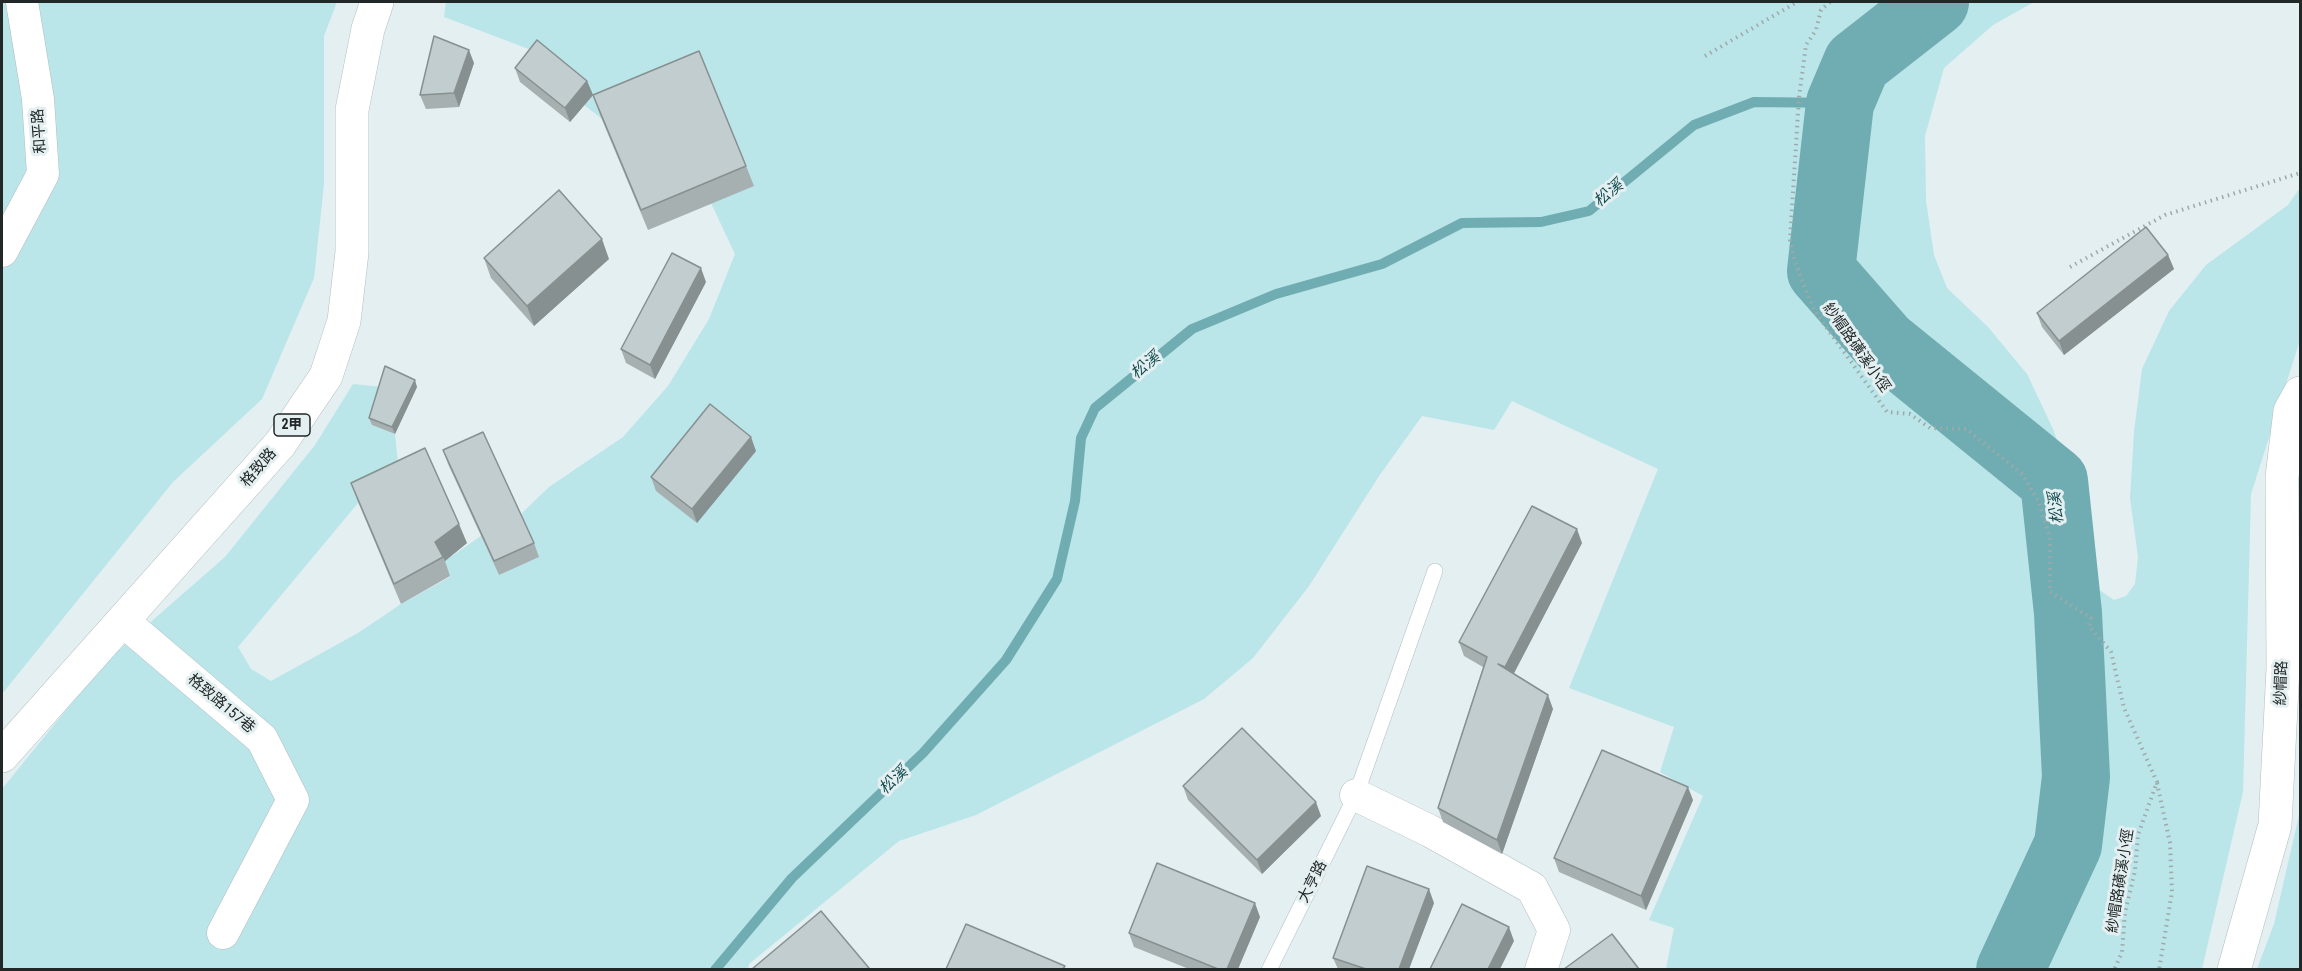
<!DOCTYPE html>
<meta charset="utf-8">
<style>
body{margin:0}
#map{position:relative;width:2302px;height:971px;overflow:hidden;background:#e3eff0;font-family:"Roboto Condensed",sans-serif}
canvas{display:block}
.frame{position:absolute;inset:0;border:3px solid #222727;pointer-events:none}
</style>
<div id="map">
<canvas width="2302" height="971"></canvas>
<div class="frame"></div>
</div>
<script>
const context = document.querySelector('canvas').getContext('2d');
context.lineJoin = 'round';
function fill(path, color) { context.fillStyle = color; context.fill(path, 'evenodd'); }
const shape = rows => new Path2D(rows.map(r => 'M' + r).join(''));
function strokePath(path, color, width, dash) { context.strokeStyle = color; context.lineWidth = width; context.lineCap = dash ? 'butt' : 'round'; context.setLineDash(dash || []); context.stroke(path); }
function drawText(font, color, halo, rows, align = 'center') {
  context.font = font + ' "Roboto Condensed","Noto Sans TC",sans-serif'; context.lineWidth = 6; context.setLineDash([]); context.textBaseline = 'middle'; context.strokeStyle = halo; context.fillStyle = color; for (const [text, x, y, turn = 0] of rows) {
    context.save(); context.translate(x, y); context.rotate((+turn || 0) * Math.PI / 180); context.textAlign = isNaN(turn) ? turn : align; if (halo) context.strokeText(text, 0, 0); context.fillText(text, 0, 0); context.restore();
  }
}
fill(shape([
 [2,2,337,2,324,36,324,184,314,278,262,399,173,482,2,694],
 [446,2,2034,2,1993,25,1944,68,1925,136,1926,201,1934,255,1947,288,1988,327,2027,374,2053,429,2072,482,2075,536,2083,567,2095,587,2114,600,2126,596,2135,584,2138,557,2130,498,2134,432,2142,369,2169,311,2206,265,2288,205,2300,188,2300,340,2251,494,2243,792,2202,969,1666,969,1674,928,1649,920,1703,796,1660,772,1674,727,1569,688,1658,469,1512,401,1494,430,1422,416,1379,476,1309,586,1253,658,1204,699,976,815,899,841,749,964,748,969,2,970,2,789,105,662,225,557,315,445,353,384,383,387,372,425,395,434,400,482,358,503,238,647,251,669,271,681,358,633,401,604,450,577,443,562,481,536,499,575,520,515,549,487,623,437,668,386,709,319,735,254,711,203,584,105,592,94,542,54,444,17],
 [2300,811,2300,969,2257,969,2274,924]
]), '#bae5e9');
strokePath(shape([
 [715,970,792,878,923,753,1006,660,1057,579,1075,501,1081,438,1095,408,1192,329,1276,294,1382,264,1462,223,1541,222,1589,211,1694,125,1754,102,1840,103]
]), '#70adb2', 10);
strokePath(shape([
 [1935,2,1857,63,1840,103,1821,271,1884,343,2054,481,2068,613,2076,777,2068,845,2010,970]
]), '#70adb2', 68);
const lane = shape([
 [1269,970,1356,795,1435,571]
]);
const street = shape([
 [2,251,43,174,38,99,22,2],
 [123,621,262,739,293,800,223,933],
 [1356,795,1430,831,1532,888,1554,930,1541,970]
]);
const secondary = shape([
 [2234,970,2275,825,2283,668,2282,477,2290,411,2300,393]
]);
const primary = shape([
 [2,756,280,444,326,376,344,321,352,252,352,110,368,29,377,2]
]);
strokePath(lane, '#b2bebf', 16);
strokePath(street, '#b2bebf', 33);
strokePath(secondary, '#b2bebf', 34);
strokePath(primary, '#b2bebf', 34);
strokePath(shape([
 [1830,2,1821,10,1816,30,1806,45,1799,97,1790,240,1795,262,1814,310,1887,412,1910,414,1930,428,1966,429,2022,474,2039,502,2050,538,2050,592,2091,618,2089,626,2111,652,2124,708,2157,782,2138,835,2135,871,2125,912,2122,952,2114,970],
 [1705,56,1797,2],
 [2070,267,2165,215,2300,173],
 [2157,783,2170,843,2172,892,2159,970]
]), '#9fa9a9', 4, [1.5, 4.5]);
strokePath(lane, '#fff', 15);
strokePath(street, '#fff', 32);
strokePath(secondary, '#fff', 33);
strokePath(primary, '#fff', 33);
fill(shape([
 [474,63,459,107,426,109,420,95],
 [515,68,587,81,593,95,570,122,520,82],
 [593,95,746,166,754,186,648,230,600,115],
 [2168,255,2174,269,2064,355,2042,327,2037,313],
 [484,258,609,259,534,326,491,278],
 [706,282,655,379,626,363,621,349],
 [417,387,395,434,372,425,369,418],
 [443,450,534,543,539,557,499,575,448,464],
 [756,451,697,523,656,491,651,477],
 [351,483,467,543,445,561,450,576,401,604,358,502],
 [1582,543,1513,674,1553,709,1502,854,1443,822,1438,808,1483,667,1464,656,1459,642],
 [1183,786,1321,816,1262,874,1188,800],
 [1693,800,1646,910,1559,872,1554,858],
 [1434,903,1409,969,1338,969,1333,958],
 [1260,917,1238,969,1189,969,1134,947,1129,933]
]), '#a6b0b1');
fill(shape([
 [469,50,474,63,459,107,454,93],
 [587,81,593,95,570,122,565,108],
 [602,239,609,259,534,326,527,306],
 [2168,255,2174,269,2064,355,2059,341],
 [701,268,706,282,655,379,650,365],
 [415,380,417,387,395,434,392,427],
 [751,437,756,451,697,523,692,509],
 [459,524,467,543,445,561,435,542],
 [1577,529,1582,543,1510,681,1505,667],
 [1548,695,1553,709,1502,854,1497,840],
 [1688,787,1693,800,1646,910,1641,896],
 [1316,802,1321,816,1262,874,1257,860],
 [1429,889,1434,903,1409,969,1399,969],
 [1255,903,1260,917,1238,969,1227,969],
 [1509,927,1514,941,1500,969,1488,969]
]), '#879090');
const building = shape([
 [434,36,469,50,454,93,420,95,434,36],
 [537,40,587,81,565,108,515,68,537,40],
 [699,51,746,166,641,210,593,95,699,51],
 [559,190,602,239,527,306,484,258,559,190],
 [2146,227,2168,255,2059,341,2037,313,2146,227],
 [672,253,701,268,650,365,621,349,672,253],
 [385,366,415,380,392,427,369,418,385,366],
 [710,404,751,437,692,509,651,477,710,404],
 [483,432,534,543,494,561,443,450,483,432],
 [425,448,459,524,435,542,443,557,394,584,351,483,425,448],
 [1532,506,1577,529,1505,667,1498,664,1548,695,1497,840,1438,808,1487,657,1459,642,1532,506],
 [1242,728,1316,802,1257,860,1183,786,1242,728],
 [1602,750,1688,787,1641,896,1554,858,1602,750],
 [1157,863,1255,903,1227,969,1218,969,1129,933,1157,863],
 [1367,866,1429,889,1399,969,1366,969,1333,958,1367,866],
 [1462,904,1509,927,1488,969,1430,969,1462,904],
 [821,911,869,968,867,969,752,969,821,911],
 [966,924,1065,966,1063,969,946,969,966,924],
 [1612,934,1639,969,1564,969,1612,934]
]);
fill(building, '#c1cdce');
strokePath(building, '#879090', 1.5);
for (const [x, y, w] of [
 [292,425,36]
]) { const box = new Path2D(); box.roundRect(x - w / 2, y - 11, w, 22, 4.5); context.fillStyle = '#e3eff0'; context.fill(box); strokePath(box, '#222727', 1.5); }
drawText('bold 14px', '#222727', null, [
 ["2甲",292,425]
]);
drawText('15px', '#222727', '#e3eff0', [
 ["和平路",40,131,-94],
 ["紗帽路磺溪小徑",1856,348,55],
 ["格致路",259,468,-49],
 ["紗帽路",2282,683,-88],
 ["格致路157巷",221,704,40],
 ["紗帽路磺溪小徑",2121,881,-81],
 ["大亨路",1313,882,-63]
]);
drawText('italic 16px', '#154c50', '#e3eff0', [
 ["松溪",1609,194,-39],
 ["松溪",1146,366,-39],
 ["松溪",2057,508,-96],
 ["松溪",894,781,-43]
]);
</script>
